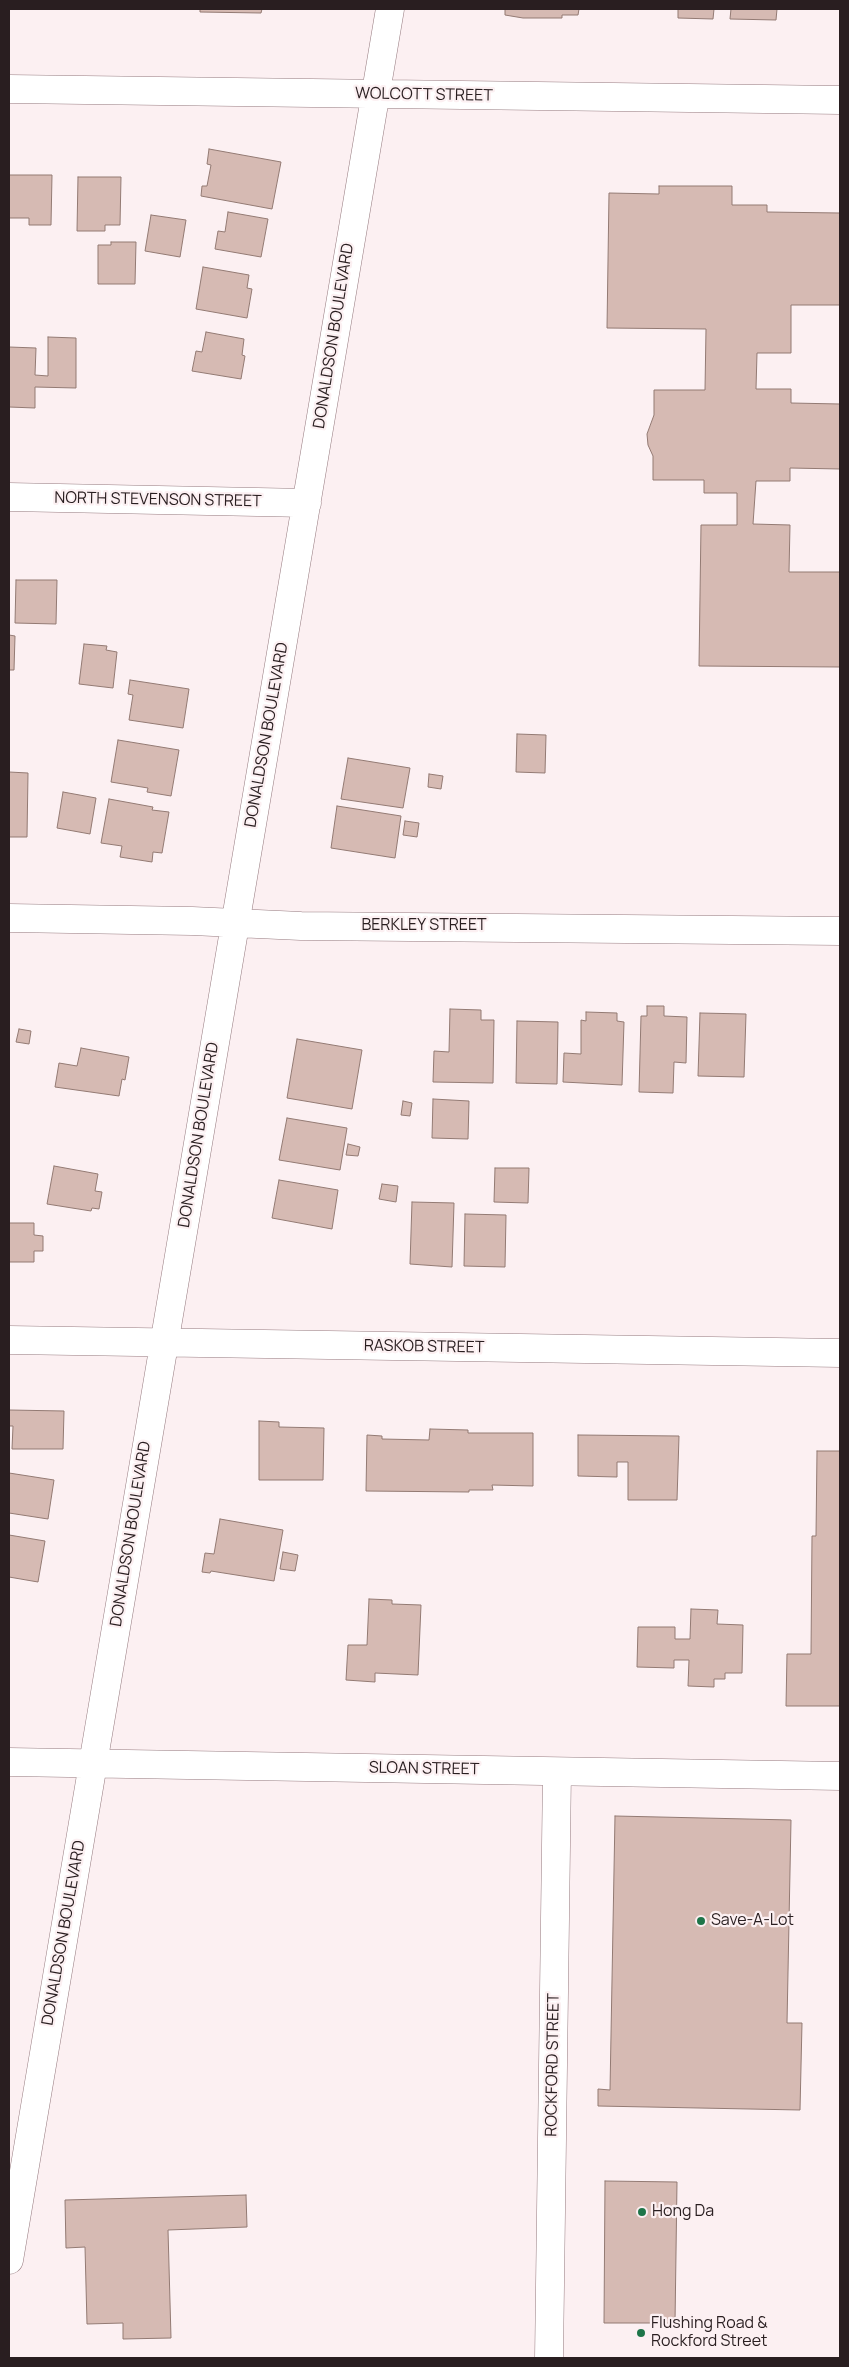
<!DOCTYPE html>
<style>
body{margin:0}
#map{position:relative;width:849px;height:2367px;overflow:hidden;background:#fcf0f2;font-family:Manrope,sans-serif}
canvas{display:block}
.frame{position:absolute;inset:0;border:10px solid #291e20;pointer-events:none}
</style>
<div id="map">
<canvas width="849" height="2367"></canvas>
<div class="frame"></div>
</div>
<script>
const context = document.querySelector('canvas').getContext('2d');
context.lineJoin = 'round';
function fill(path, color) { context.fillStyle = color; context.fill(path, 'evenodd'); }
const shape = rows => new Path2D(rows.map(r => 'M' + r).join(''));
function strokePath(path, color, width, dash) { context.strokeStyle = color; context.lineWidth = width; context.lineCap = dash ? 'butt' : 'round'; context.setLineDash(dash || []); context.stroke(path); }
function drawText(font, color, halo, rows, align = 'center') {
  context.font = font + ' Manrope,sans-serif'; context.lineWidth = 4.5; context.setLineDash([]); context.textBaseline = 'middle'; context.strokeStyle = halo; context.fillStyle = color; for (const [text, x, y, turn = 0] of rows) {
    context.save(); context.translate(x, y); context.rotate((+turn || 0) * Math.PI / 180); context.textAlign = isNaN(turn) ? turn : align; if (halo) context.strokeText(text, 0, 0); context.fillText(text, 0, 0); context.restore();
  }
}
const building = shape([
 [200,9,297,9,262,9,261,13,200,12,200,9],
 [505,9,579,9,578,15,562,15,562,18,523,18,505,15,505,9],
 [678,9,714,9,713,19,678,18,678,9],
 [731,9,777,9,776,20,730,19,731,9],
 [209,149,281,162,272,209,201,196,202,186,207,186,211,165,207,164,209,149],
 [9,175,52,175,51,225,29,225,29,218,9,218,9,175],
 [78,177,121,177,120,225,105,225,105,231,77,231,78,177],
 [659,186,732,186,732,205,767,205,767,212,840,213,840,305,791,305,791,353,757,353,756,389,791,389,791,403,840,404,840,469,790,468,790,481,756,481,753,524,790,525,789,572,840,572,840,667,699,666,701,525,737,525,737,493,704,493,704,480,653,480,653,456,648,445,647,434,654,415,654,390,705,390,706,329,607,328,609,193,659,194,659,186],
 [228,212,268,219,261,257,215,249,218,231,225,232,228,212],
 [151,215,186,220,180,257,145,251,151,215],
 [111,242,136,242,135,284,98,284,98,245,111,245,111,242],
 [203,267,249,275,247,288,252,289,247,318,196,309,203,267],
 [206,332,244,339,242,355,245,356,241,379,192,371,196,351,202,352,206,332],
 [48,337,76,338,76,388,35,387,35,408,9,407,9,347,36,348,35,375,48,376,48,337],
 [16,580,57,580,56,624,15,623,16,580],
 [9,635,15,636,14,670,9,670,9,635],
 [84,644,107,646,106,650,117,652,113,688,79,684,84,644],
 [130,680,189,689,183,728,129,720,133,695,128,694,130,680],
 [517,734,546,735,545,773,516,772,517,734],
 [118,740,179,750,171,796,147,792,148,788,111,782,118,740],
 [348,758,410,768,403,808,341,799,348,758],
 [9,772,28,773,27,837,9,837,9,772],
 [429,774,443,776,441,789,428,787,429,774],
 [63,792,96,798,90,834,57,828,63,792],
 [109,799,153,807,152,810,169,812,162,853,153,852,152,862,120,857,122,846,101,843,109,799],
 [337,806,401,816,395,858,331,848,337,806],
 [405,821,419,823,417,837,403,835,405,821],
 [647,1006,664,1006,664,1016,687,1017,686,1063,674,1062,673,1093,639,1092,641,1016,647,1016,647,1006],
 [450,1009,481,1010,481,1020,494,1020,493,1083,433,1082,434,1051,449,1052,450,1009],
 [586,1012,617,1013,617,1021,624,1022,622,1085,563,1082,564,1053,581,1054,581,1020,586,1021,586,1012],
 [700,1013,746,1014,744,1077,698,1076,700,1013],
 [517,1021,558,1022,557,1084,516,1083,517,1021],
 [19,1029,31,1031,29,1044,16,1042,19,1029],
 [297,1039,362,1050,352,1109,287,1098,297,1039],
 [81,1048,129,1057,125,1080,122,1079,119,1096,55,1087,59,1063,77,1066,81,1048],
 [433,1099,469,1101,468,1139,432,1138,433,1099],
 [403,1101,412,1103,410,1116,401,1115,403,1101],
 [287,1118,347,1128,340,1170,279,1160,287,1118],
 [348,1144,360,1147,358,1156,346,1155,348,1144],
 [54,1166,98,1174,95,1191,102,1192,99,1209,92,1208,91,1211,47,1204,54,1166],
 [495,1168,529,1168,528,1203,494,1202,495,1168],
 [279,1180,338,1190,332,1229,272,1218,279,1180],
 [382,1184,398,1186,396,1202,379,1199,382,1184],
 [412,1202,454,1203,452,1267,410,1264,412,1202],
 [465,1214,506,1215,505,1267,464,1266,465,1214],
 [9,1223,34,1223,34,1235,43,1236,43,1251,34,1251,34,1262,9,1262,9,1223],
 [9,1410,64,1411,63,1449,12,1449,13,1426,9,1426,9,1410],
 [259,1421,279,1422,279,1427,324,1428,323,1480,259,1480,259,1421],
 [430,1429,468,1430,468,1433,533,1433,533,1486,492,1485,493,1490,469,1490,469,1492,366,1491,367,1435,382,1436,382,1439,429,1440,430,1429],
 [578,1435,679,1436,677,1500,628,1500,628,1462,617,1462,617,1477,578,1476,578,1435],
 [817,1451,840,1451,840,1706,786,1706,787,1654,811,1654,812,1536,816,1536,817,1451],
 [9,1473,54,1480,48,1519,9,1513,9,1473],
 [220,1519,283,1530,274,1581,211,1571,210,1573,202,1572,205,1553,214,1554,220,1519],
 [9,1535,45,1541,38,1582,9,1577,9,1535],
 [283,1552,298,1555,295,1571,280,1569,283,1552],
 [369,1599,392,1600,392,1604,421,1605,418,1675,375,1673,375,1682,346,1680,348,1645,367,1645,369,1599],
 [691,1609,718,1610,717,1624,743,1625,742,1673,725,1673,725,1679,714,1679,714,1687,688,1686,689,1660,674,1660,674,1668,637,1667,638,1627,675,1627,675,1639,690,1639,691,1609],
 [615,1816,791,1820,787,2023,802,2023,800,2110,598,2106,598,2089,610,2090,615,1816],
 [605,2181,677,2182,675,2323,604,2323,605,2181],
 [246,2195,247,2227,168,2230,171,2338,123,2339,123,2323,87,2324,85,2247,66,2248,65,2200,246,2195]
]);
fill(building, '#d6bab3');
strokePath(building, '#937a73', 1);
const minor = shape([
 [9,89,840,100],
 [9,497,307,503],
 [9,918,192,921,301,926,840,931],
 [9,1340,840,1353],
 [9,1762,840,1776],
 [9,2260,390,9],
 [549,2358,557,1772]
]);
strokePath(minor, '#977c81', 29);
strokePath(minor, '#fff', 28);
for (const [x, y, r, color] of [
 [701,1921,5,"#1e7549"],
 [642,2212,5,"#1e7549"],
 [641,2333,5,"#1e7549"]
]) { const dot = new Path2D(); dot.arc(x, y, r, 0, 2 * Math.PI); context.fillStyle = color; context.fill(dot); strokePath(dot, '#fcf0f2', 2); }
drawText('16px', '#291e20', '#fcf0f2', [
 ["WOLCOTT STREET",424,95,1],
 ["DONALDSON BOULEVARD",334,336,-81],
 ["NORTH STEVENSON STREET",158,500,1],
 ["DONALDSON BOULEVARD",267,735,-80],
 ["BERKLEY STREET",424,926],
 ["DONALDSON BOULEVARD",199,1135,-81],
 ["RASKOB STREET",424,1347,1],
 ["DONALDSON BOULEVARD",131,1534,-81],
 ["SLOAN STREET",424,1769,1],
 ["DONALDSON BOULEVARD",64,1933,-80],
 ["ROCKFORD STREET",553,2065,-89]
]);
drawText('16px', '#291e20', '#fcf0f2', [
 ["Save-A-Lot",711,1921],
 ["Hong Da",652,2212],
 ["Flushing Road &",651,2324],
 ["Rockford Street",651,2342]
], 'left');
</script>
